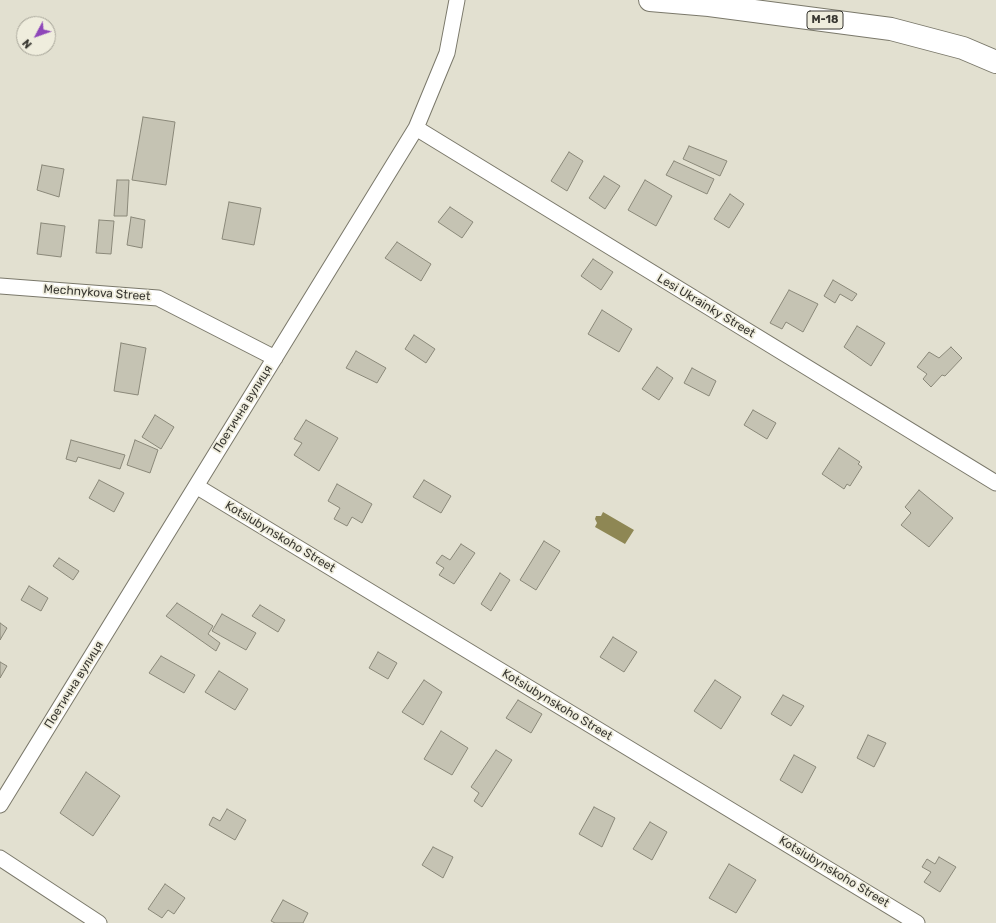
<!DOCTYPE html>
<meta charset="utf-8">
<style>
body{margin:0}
#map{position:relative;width:996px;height:923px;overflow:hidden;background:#e2e0d0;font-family:Rubik,sans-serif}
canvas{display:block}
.north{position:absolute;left:16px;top:16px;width:40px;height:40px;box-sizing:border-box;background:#efeddd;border:1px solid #a6a498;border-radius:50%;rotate:229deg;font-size:11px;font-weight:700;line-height:16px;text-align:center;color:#383731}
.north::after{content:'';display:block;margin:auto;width:14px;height:18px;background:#8e46b9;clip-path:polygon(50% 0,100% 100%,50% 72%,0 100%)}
</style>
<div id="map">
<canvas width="996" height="923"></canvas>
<div class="north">N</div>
</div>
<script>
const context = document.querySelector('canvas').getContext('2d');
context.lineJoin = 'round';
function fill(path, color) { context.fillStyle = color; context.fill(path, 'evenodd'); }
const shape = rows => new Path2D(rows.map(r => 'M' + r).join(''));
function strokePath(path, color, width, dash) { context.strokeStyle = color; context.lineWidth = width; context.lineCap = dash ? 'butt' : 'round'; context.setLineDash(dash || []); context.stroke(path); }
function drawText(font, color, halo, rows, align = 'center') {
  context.font = font + ' Rubik,sans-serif'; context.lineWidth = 3.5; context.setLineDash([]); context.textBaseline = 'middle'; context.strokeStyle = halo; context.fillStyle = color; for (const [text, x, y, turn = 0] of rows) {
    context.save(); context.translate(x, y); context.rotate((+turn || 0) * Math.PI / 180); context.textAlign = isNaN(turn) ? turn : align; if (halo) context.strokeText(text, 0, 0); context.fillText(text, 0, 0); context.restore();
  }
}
fill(shape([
 [603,512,634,530,625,544,595,527,597,523,595,519,596,516,601,516]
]), '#8e8754');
const building = shape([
 [143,117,175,122,166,185,132,180,143,117],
 [689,146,727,161,720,176,683,159,689,146],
 [569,152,583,161,567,191,551,181,569,152],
 [674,161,714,179,707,194,666,175,674,161],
 [42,165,64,169,59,197,37,190,42,165],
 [604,176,620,186,605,209,589,198,604,176],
 [117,180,129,180,127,216,114,216,117,180],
 [645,180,672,196,656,226,628,210,645,180],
 [730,194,744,204,729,228,714,219,730,194],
 [229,202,261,208,254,245,222,239,229,202],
 [450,207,473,222,462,238,438,222,450,207],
 [131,217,145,220,142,248,127,245,131,217],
 [99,220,114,221,111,254,96,253,99,220],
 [41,223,65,226,61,257,37,254,41,223],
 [397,242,431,264,421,281,385,258,397,242],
 [593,259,613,272,601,290,581,276,593,259],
 [833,280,857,294,852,301,840,294,835,303,824,296,833,280],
 [789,290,818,304,803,332,786,322,782,329,770,323,789,290],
 [602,310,632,329,619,352,588,334,602,310],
 [857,326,885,343,871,366,844,347,857,326],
 [414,335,435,349,426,363,405,349,414,335],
 [121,343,146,348,138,395,114,391,121,343],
 [951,347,962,358,945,376,942,375,931,387,923,379,927,374,917,367,929,352,939,358,951,347],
 [356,351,386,368,377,383,346,368,356,351],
 [657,367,673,378,659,400,642,389,657,367],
 [692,368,716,381,709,396,684,383,692,368],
 [753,410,776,423,767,439,744,425,753,410],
 [155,415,174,427,161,449,142,437,155,415],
 [306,420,338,438,319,471,294,455,302,443,294,439,306,420],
 [71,440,125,455,120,469,78,457,76,462,66,459,71,440],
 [135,440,158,450,150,473,127,465,135,440],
 [839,448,860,462,858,464,862,467,850,486,847,484,844,489,822,474,839,448],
 [99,480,124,493,114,512,89,498,99,480],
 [424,480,451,496,441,513,413,497,424,480],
 [337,484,372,504,362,523,352,517,347,526,334,519,340,508,328,501,337,484],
 [919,490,953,518,929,547,901,525,911,513,905,507,919,490],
 [544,541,560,551,536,590,520,580,544,541],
 [461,544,475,553,454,584,439,575,444,568,436,563,442,555,450,560,461,544],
 [59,558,79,571,73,580,53,566,59,558],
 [500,573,510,580,491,611,481,604,500,573],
 [29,586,48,598,41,611,21,600,29,586],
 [177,603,213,626,208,634,220,643,216,651,166,616,177,603],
 [260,605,285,620,278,632,252,616,260,605],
 [222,614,256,633,246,650,212,631,222,614],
 [0,623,7,628,0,640,0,623],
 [613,637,637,652,624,672,600,657,613,637],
 [378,652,397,663,388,679,369,668,378,652],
 [161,656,195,675,184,693,149,673,161,656],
 [0,662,7,666,0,678,0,662],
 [219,671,248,689,235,710,205,692,219,671],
 [424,680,442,692,423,725,402,712,424,680],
 [715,680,741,697,721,729,694,711,715,680],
 [783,695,804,706,791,726,771,714,783,695],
 [518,700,542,714,531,733,506,718,518,700],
 [441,731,468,748,452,775,424,759,441,731],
 [868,735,886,743,874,767,857,758,868,735],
 [496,750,512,760,482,807,474,801,479,793,471,787,496,750],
 [794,755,816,767,802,793,780,780,794,755],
 [86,772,120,796,93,836,60,813,86,772],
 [594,807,615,818,602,847,579,834,594,807],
 [227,809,246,820,235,840,209,825,213,817,220,821,227,809],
 [650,822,667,832,652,860,633,849,650,822],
 [433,847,453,857,443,878,422,865,433,847],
 [939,857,956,867,940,892,924,882,931,872,922,867,927,859,935,864,939,857],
 [729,864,756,880,736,913,709,898,729,864],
 [165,884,185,898,174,914,168,910,162,918,148,909,165,884],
 [283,900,308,913,303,923,275,923,271,921,283,900]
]);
fill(building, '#c5c3b3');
strokePath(building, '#8a8879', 1);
const street = shape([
 [416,128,996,483],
 [0,286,158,298,275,358],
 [196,486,917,923],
 [0,805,416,128,447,53,457,0],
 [0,858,99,923]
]);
const highway = shape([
 [650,0,709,5,891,29,963,48,996,62]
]);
strokePath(street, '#7a786a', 17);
strokePath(highway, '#7a786a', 24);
strokePath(street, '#fff', 15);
strokePath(highway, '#fff', 22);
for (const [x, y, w] of [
 [825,20,36]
]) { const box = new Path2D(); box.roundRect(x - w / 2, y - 9, w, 18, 3); context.fillStyle = '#efeddd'; context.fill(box); strokePath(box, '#383731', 1); }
drawText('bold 11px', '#383731', null, [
 ["М-18",825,20]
]);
drawText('12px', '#383731', '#efeddd', [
 ["Mechnykova Street",97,293,4],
 ["Lesi Ukrainky Street",706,306,31],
 ["Поетична вулиця",243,409,-58],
 ["Kotsiubynskoho Street",280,537,31],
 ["Поетична вулиця",74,685,-58],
 ["Kotsiubynskoho Street",557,705,31],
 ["Kotsiubynskoho Street",834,872,31]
]);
</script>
